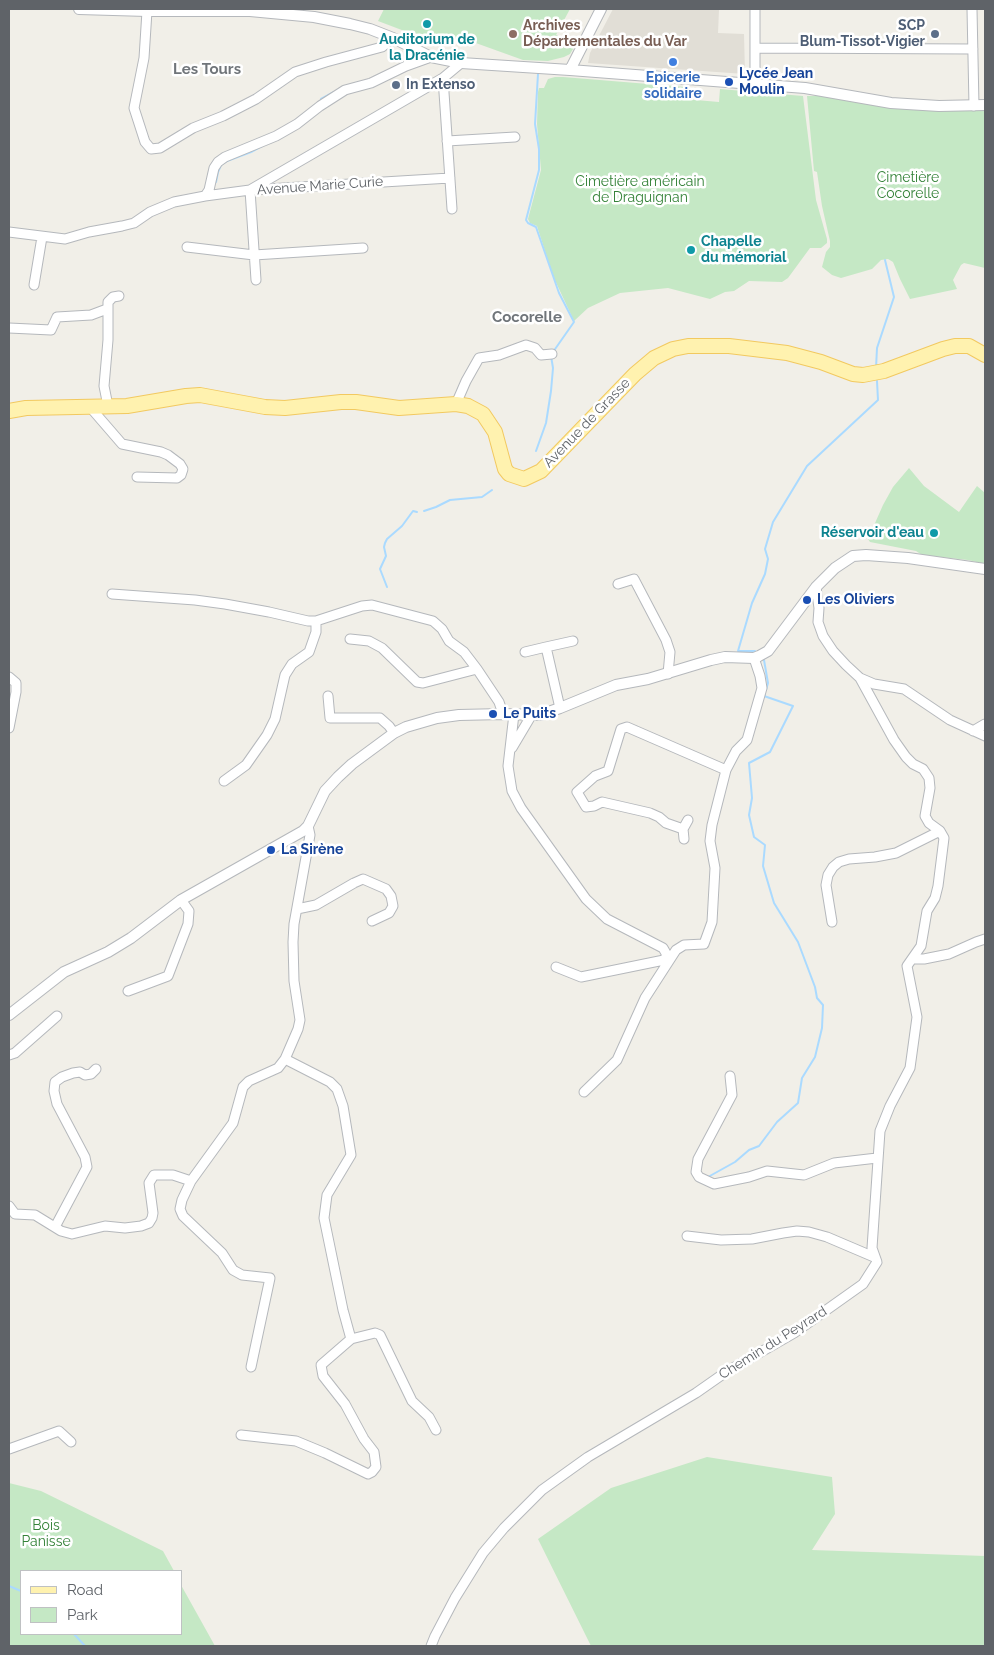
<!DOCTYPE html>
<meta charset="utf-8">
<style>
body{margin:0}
#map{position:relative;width:994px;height:1655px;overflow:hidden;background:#f1efe8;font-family:Raleway,sans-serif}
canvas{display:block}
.frame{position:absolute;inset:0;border:10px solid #5f6368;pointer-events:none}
.legend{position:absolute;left:20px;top:1570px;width:162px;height:65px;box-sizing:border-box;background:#fff;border:1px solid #bfc1c3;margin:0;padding:6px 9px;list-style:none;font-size:15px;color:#5f6368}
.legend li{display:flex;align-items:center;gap:10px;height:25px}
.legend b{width:25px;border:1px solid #bfc1c3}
</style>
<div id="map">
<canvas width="994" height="1655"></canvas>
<div class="frame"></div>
<ul class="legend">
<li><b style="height:6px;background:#fff2af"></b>Road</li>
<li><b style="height:14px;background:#c5e8c5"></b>Park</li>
</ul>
</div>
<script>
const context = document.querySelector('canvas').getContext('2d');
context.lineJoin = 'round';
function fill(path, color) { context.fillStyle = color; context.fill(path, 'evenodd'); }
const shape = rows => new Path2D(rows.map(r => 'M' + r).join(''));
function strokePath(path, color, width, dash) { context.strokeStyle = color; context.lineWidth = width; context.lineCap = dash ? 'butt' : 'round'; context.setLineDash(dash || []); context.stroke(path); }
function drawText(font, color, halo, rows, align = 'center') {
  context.font = font + ' Raleway,sans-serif'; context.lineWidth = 5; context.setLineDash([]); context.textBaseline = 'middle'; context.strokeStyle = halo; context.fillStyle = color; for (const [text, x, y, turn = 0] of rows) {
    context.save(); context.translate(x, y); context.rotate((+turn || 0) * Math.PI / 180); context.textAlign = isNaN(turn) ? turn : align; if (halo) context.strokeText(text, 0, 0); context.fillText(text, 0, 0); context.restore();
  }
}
fill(shape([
 [613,9,746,9,719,10,718,33,744,34,745,74,588,63,590,53]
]), '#e1ded6');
fill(shape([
 [384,9,570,9,556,35,576,44,570,54,564,57,548,61,523,60,473,42,407,32,378,21],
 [563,77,685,87,684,99,719,102,720,89,803,96,816,200,827,239,827,243,821,248,810,248,788,278,782,282,749,281,734,291,725,292,710,299,668,288,620,293,588,308,574,321,553,276,537,226,530,223,528,219,541,170,537,124,538,92,539,88,544,88,548,79,555,77],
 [820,94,956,110,985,110,985,268,964,263,961,265,953,280,957,289,910,299,900,279,893,262,888,259,881,260,872,269,841,278,832,275,822,267,826,252,830,247,830,241,822,206,817,172,814,171,807,96,816,96],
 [909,468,924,486,959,512,977,486,985,493,985,564,968,560,922,555,916,551,870,542,868,539,883,505,893,487],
 [707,1457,832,1477,835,1514,812,1550,985,1556,985,1646,591,1646,538,1539,611,1488],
 [9,1483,41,1491,163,1551,174,1571,21,1571,21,1634,181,1634,181,1585,215,1646,9,1646]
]), '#c5e8c5');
strokePath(shape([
 [538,74,535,124,539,149,539,170,526,220,528,223,536,227,559,293,574,322,553,352],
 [321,99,334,92],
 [216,182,218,172,221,165,227,161,251,152,262,146],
 [876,368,877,348,894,297,885,260],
 [536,451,546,423,551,391,553,368,551,356],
 [424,511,436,507,450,500,482,497,492,490],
 [387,587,380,569,386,556,384,547,385,543,387,539,402,526,413,511,417,512],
 [755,651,738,651,752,603,765,574,768,559,765,549,773,522,807,466,878,400,877,381],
 [764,660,768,683,766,690],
 [708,1177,735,1162,749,1150,759,1146,777,1122,798,1103,802,1078,815,1057,822,1028,823,1005,817,998,815,987,798,942,774,903,763,866,765,845,754,837,749,815,752,798,749,763,770,752,793,706,764,696,765,695],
 [9,1586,21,1591],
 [74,1634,85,1646]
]), '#aadaff', 2);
const minor = shape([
 [972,9,974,106],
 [147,11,144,58,134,108,145,142,151,149,160,148,193,128,223,116,256,99,295,72,326,62,382,47,393,38],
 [755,48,973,49],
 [755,84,755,9],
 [447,141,515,137],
 [205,196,250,190,443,78],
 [452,209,443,78,461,63],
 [9,232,65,239,89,232,122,226,134,223,150,212,174,202,205,196,209,190,214,168,218,162,225,157,276,136,297,124,320,106,345,90,371,83,406,66,431,57],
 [187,247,254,255,363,248],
 [256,280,250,190,450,178],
 [34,285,42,237],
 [9,328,51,330,57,317,91,315,107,309],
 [456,404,466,381,479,358,499,355,526,345,535,348,541,355,552,354],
 [108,406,104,386,108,340,108,302,113,297,119,296],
 [90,407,122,444,161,452,168,455,180,464,183,469,181,475,177,478,137,477],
 [618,584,634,579,666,640,670,652,668,674],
 [816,587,819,608,818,622,823,636,833,651,846,665,860,678,874,684,904,689,950,720,985,736],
 [112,594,195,600,225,604,269,612,308,621,316,621,362,606,372,605,433,621,442,629,449,641,464,652,477,669,499,702,503,714],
 [350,639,369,641,382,648,417,682,423,683,477,669],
 [525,652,546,647],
 [9,677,16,683,16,692,9,728],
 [328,696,330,718,380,718,389,726,394,733],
 [560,708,546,647,573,641],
 [514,714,508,766,512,791,521,808,586,899,607,919,663,948,667,955,664,960,581,977,556,967],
 [973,731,985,724],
 [512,748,531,716],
 [224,781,246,765,267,735,275,719,285,675,292,664,309,652,316,632,316,621],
 [683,829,666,823,659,817,650,813,602,802,594,806,586,807,577,792,595,776,608,771,621,729,627,727,726,770],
 [684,839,683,829,688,820],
 [297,909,316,905,354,883,363,879,386,889,391,896,393,906,389,913,372,921],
 [832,922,826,885,828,875,833,867,839,862,849,859,875,857,896,853,940,831],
 [914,959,924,959,949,954,976,942,985,939],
 [128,991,168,976,188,924,189,911,181,900],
 [9,1055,15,1053,57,1016],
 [730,1076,732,1095,698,1159,696,1172,699,1177,714,1184,749,1177,767,1171,804,1175,834,1163,877,1158],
 [584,1092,617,1060,645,998,676,950,684,945,704,944,712,922,715,868,710,841,712,825,726,770,736,751,747,740,762,688,760,676,754,658],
 [9,1206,15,1214,35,1215,61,1231,72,1234,105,1226,125,1228,141,1226,149,1223,152,1218,153,1213,149,1183,154,1175,173,1175,191,1181],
 [55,1227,87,1167,85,1157,57,1104,54,1091,55,1082,62,1077,73,1073,80,1072,85,1075,91,1074,96,1069],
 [687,1236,721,1240,752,1239,783,1233,797,1231,809,1232,827,1237,874,1257],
 [351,1339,375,1333,380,1335,412,1401,429,1417,436,1430],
 [251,1367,270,1278,242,1275,233,1270,222,1253,183,1216,180,1209,182,1200,191,1181,233,1123,243,1087,249,1081,278,1068,285,1059],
 [241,1435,296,1441,325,1453,368,1474,372,1472,376,1467,374,1452,364,1439,345,1404,323,1376,321,1365,351,1339,343,1310,324,1218,327,1195,351,1155,343,1106,337,1089,330,1082,285,1059,298,1029,300,1020,294,981,293,942,294,924,310,835,308,826],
 [9,1449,59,1431,71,1442],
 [431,1646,435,1636,455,1598,483,1553,504,1528,542,1490,588,1457,696,1393,726,1372,794,1333,863,1284,877,1262,872,1248,880,1131,890,1106,910,1068,917,1017,907,966,921,946,927,911,935,898,938,886,944,838,940,831,929,823,925,816,930,788,929,778,923,769,913,764,906,757,894,740,860,678]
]);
const tertiary = shape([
 [79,9,147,11,250,11,314,17,350,24,370,29,393,38,431,57,461,63,570,70,805,88,891,103,939,106,985,105],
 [570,70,601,9],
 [9,1015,64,972,108,952,131,938,181,900,303,831,308,826,325,791,338,777,352,764,394,733,406,727,437,718,459,715,503,714,540,715,560,708,616,685,648,679,711,660,725,657,754,658,759,656,768,651,816,587,835,568,853,556,866,555,908,558,985,569]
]);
const primary = shape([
 [9,411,26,408,127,406,186,396,200,395,265,407,285,408,341,402,356,402,399,408,456,404,468,406,483,414,495,432,505,469,509,474,524,479,541,471,635,374,654,358,673,349,688,346,729,346,787,353,821,362,853,374,863,375,884,371,943,349,955,346,969,346,985,355]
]);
strokePath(minor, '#b5b8bc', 11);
strokePath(tertiary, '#b5b8bc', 12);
strokePath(primary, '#f2c960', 16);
strokePath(minor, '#fff', 9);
strokePath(tertiary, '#fff', 10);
strokePath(primary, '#fff2af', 14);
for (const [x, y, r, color] of [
 [427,24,5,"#0f9aa8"],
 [513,34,5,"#8d6e63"],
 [935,34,5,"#5c6f8a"],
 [673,62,5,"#3f7fe0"],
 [729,82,5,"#1a4fb4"],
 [396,85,5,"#5c6f8a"],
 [691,250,5,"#0f9aa8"],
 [934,533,5,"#0f9aa8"],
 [807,600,5,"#1a4fb4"],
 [493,714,5,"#1a4fb4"],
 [271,850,5,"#1a4fb4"]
]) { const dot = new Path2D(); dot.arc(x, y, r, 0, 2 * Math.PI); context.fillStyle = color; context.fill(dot); strokePath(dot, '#fff', 2); }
drawText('bold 14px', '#785e54', '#fff', [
 ["Archives",523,26],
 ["Départementales du Var",523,42]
], 'left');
drawText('bold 14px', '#4e5e75', '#fff', [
 ["SCP",925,26],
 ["Blum-Tissot-Vigier",925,42],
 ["In Extenso",406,85,"left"]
], 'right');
drawText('bold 14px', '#0d838f', '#fff', [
 ["Auditorium de",427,40],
 ["la Dracénie",427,56],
 ["Chapelle",701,242,"left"],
 ["du mémorial",701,258,"left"],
 ["Réservoir d'eau",924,533,"right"]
]);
drawText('bold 14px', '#164399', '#fff', [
 ["Lycée Jean",739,74],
 ["Moulin",739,90],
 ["Les Oliviers",817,600],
 ["Le Puits",503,714],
 ["La Sirène",281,850]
], 'left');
drawText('bold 14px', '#366cbe', '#fff', [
 ["Epicerie",673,78],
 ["solidaire",673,94]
]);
drawText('14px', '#348238', '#fff', [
 ["Cimetière",908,178],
 ["Cocorelle",908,194],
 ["Cimetière américain",640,182],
 ["de Draguignan",640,198],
 ["Bois",46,1526],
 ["Panisse",46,1542]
]);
drawText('14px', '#5f6368', '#fff', [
 ["Avenue Marie Curie",320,186,-4],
 ["Avenue de Grasse",587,423,-46],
 ["Chemin du Peyrard",773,1343,-32]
]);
drawText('bold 15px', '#70757a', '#fff', [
 ["Les Tours",207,69],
 ["Cocorelle",527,317]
]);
</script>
